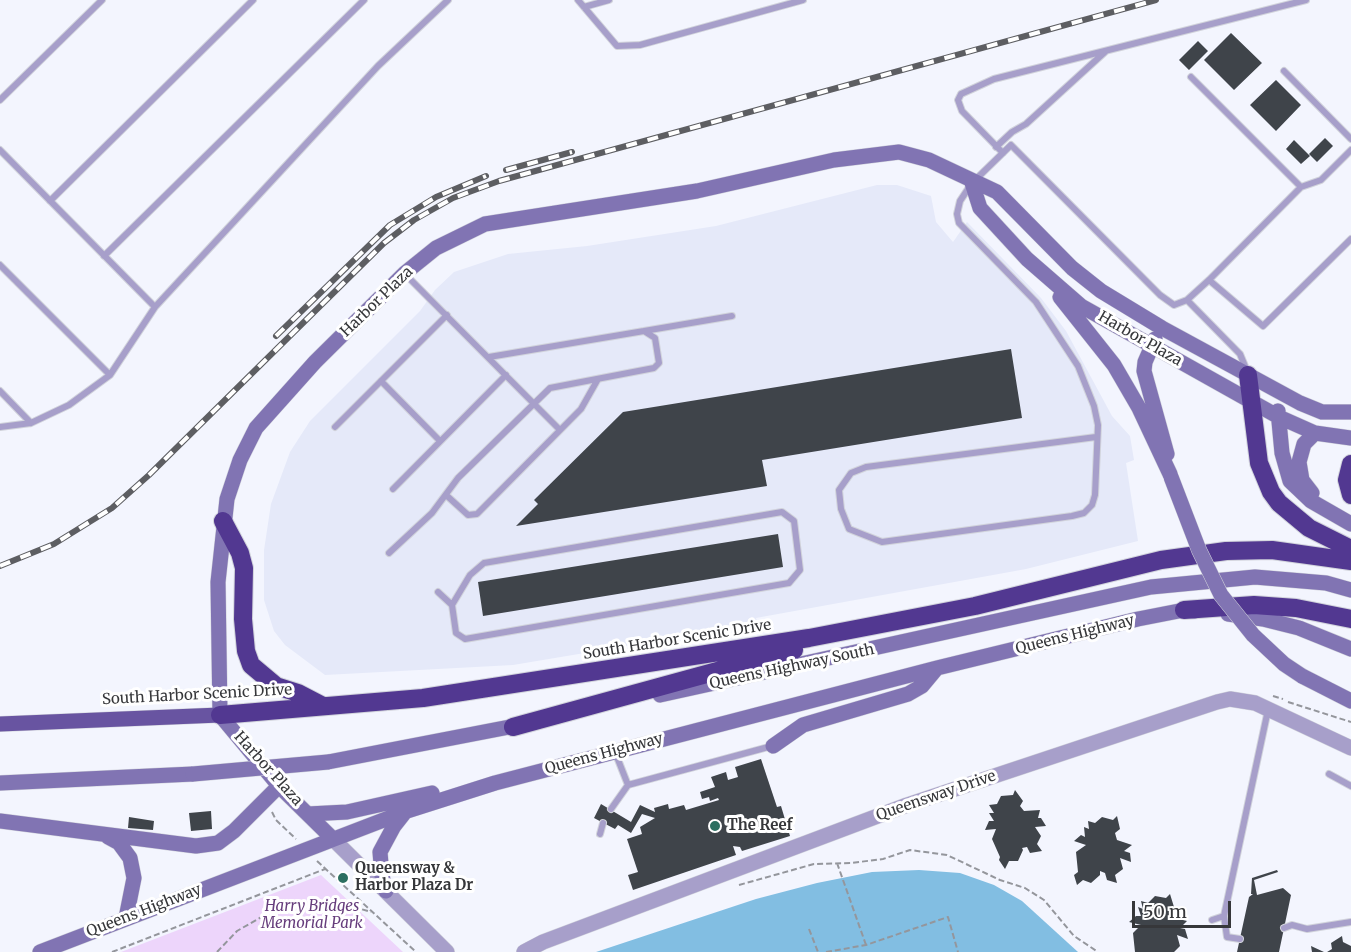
<!DOCTYPE html>
<style>
body{margin:0}
#map{position:relative;width:1351px;height:952px;overflow:hidden;background:#f3f5fe;font-family:Merriweather,serif}
canvas{display:block}
.scale{position:absolute;left:1132px;top:901px;width:99px;height:27px;box-sizing:border-box;border:3px solid #36373a;border-top:0;padding-left:8px;font-size:18px;line-height:21px;white-space:nowrap;color:#36373a;-webkit-text-stroke:4px #fff;paint-order:stroke}
</style>
<div id="map">
<canvas width="1351" height="952"></canvas>
<div class="scale">50 m</div>
</div>
<script>
const context = document.querySelector('canvas').getContext('2d');
context.lineJoin = 'round';
function fill(path, color) { context.fillStyle = color; context.fill(path, 'evenodd'); }
const shape = rows => new Path2D(rows.map(r => 'M' + r).join(''));
function strokePath(path, color, width, dash) { context.strokeStyle = color; context.lineWidth = width; context.lineCap = dash ? 'butt' : 'round'; context.setLineDash(dash || []); context.stroke(path); }
function drawText(font, color, halo, rows, align = 'center') {
  context.font = font + ' Merriweather,serif'; context.lineWidth = 6; context.setLineDash([]); context.textBaseline = 'middle'; context.strokeStyle = halo; context.fillStyle = color; for (const [text, x, y, turn = 0] of rows) {
    context.save(); context.translate(x, y); context.rotate((+turn || 0) * Math.PI / 180); context.textAlign = isNaN(turn) ? turn : align; if (halo) context.strokeText(text, 0, 0); context.fillText(text, 0, 0); context.restore();
  }
}
fill(shape([
 [877,185,897,185,931,196,936,222,953,242,967,222,1041,298,1066,331,1112,416,1130,436,1134,460,1126,463,1138,541,1026,569,756,618,758,624,513,665,325,675,285,645,274,631,264,600,264,550,271,504,290,452,310,421,420,311,435,290,454,272,508,254,587,246,716,226]
]), '#e5e9f9');
fill(shape([
 [321,875,403,952,121,952]
]), '#edd5fb');
fill(shape([
 [919,870,960,873,994,885,1022,901,1078,952,596,952,756,899,817,883,872,872]
]), '#82bee2');
fill(shape([
 [1231,33,1262,63,1234,90,1204,60],
 [1198,41,1208,51,1189,70,1179,60],
 [1276,80,1301,105,1276,131,1250,105],
 [1325,138,1333,146,1317,162,1309,154],
 [1294,140,1310,156,1301,164,1286,149],
 [1011,349,1022,418,762,460,767,486,516,526,538,504,534,500,623,412],
 [778,534,783,567,483,616,478,582],
 [761,759,777,807,781,806,790,836,742,851,740,847,733,846,736,855,633,890,628,875,638,872,627,839,642,834,640,827,655,818,642,814,631,833,618,825,615,829,594,818,601,804,631,822,640,805,655,812,654,808,668,804,669,809,684,805,686,810,719,800,718,798,710,801,709,797,702,799,700,792,715,787,711,777,726,772,728,780,738,777,735,767],
 [1015,790,1023,801,1020,806,1024,811,1040,810,1038,818,1041,818,1046,826,1035,827,1041,836,1037,844,1042,851,1030,853,1027,847,1022,848,1023,850,1018,861,1009,861,1005,869,999,860,1000,857,992,839,996,829,985,830,989,821,994,821,989,813,994,813,989,805,997,804,1001,796,1013,795],
 [211,811,212,829,191,831,189,813],
 [1117,816,1120,829,1115,833,1117,840,1132,845,1124,851,1130,853,1131,862,1120,858,1123,869,1115,875,1117,883,1107,880,1105,873,1100,871,1100,875,1091,883,1083,880,1077,885,1074,875,1078,872,1076,852,1086,845,1074,841,1081,835,1085,837,1084,827,1089,829,1088,821,1095,823,1102,817,1113,820],
 [129,817,154,821,153,830,128,828],
 [1277,870,1278,872,1254,880,1257,895,1283,888,1291,895,1279,952,1237,952,1249,897,1253,894,1251,894,1252,878],
 [1170,894,1174,907,1170,911,1171,917,1187,921,1180,928,1185,929,1188,939,1177,935,1180,946,1174,952,1135,952,1133,933,1141,925,1129,922,1136,916,1141,916,1138,907,1143,909,1141,901,1148,903,1155,896,1166,898],
 [1342,936,1343,942,1351,946,1351,952,1327,952,1332,949,1331,943],
 [1311,946,1324,952,1312,952]
]), '#3f444a');
const service = shape([
 [578,0,617,46,640,45,803,0],
 [584,7,609,0],
 [1284,71,1351,139],
 [1191,77,1301,187],
 [0,100,102,0],
 [996,147,1012,132,1026,124,1106,51],
 [0,150,155,307],
 [1003,153,962,111,958,100,961,94,994,79,1306,0],
 [50,201,253,0],
 [104,256,364,0],
 [0,265,110,375],
 [405,274,560,430],
 [1209,280,1263,326,1351,239],
 [1187,300,1240,354,1247,371],
 [644,331,732,316],
 [381,381,440,441],
 [0,391,31,423],
 [0,427,31,423,69,405,110,375,155,307,378,66,448,0],
 [335,427,447,315],
 [1096,437,866,467,851,473,839,490,841,509,849,529,882,542,1072,516,1084,513,1092,505,1095,495,1098,425,1094,406,1078,366,1036,302,959,223,957,214,960,201,972,183,1011,145,1160,295,1174,305,1187,300,1209,280,1301,187,1321,180,1351,150],
 [393,489,506,375],
 [446,495,468,515,477,514,581,409,598,379],
 [389,553,432,513,458,478,550,388,654,368,659,363,655,338,644,331,489,357],
 [438,592,452,605,456,633,465,639,789,583,800,570,794,521,782,512,484,563,470,575,452,605],
 [615,752,628,785],
 [1329,774,1351,786],
 [611,809,628,785,772,746],
 [600,834,603,823],
 [1224,916,1227,937,1240,939],
 [1212,920,1224,916,1268,710],
 [1284,928,1292,925,1307,929,1351,922]
]);
const tertiary = shape([
 [333,839,447,952],
 [524,952,543,942,907,805,1217,702,1230,699,1255,703,1351,748]
]);
const secondary = shape([
 [972,183,980,208,1027,259,1081,306,1279,417,1315,433,1351,438],
 [1060,297,1114,365,1139,408,1170,474],
 [1155,339,1145,362,1144,371,1167,454],
 [1278,411,1282,453,1290,481,1311,501,1351,524],
 [1312,493,1302,480,1299,462,1304,444,1315,433],
 [1228,614,1263,619,1299,628,1351,649],
 [1302,676,1351,701],
 [660,695,1151,587,1255,577,1326,583,1351,590],
 [773,746,803,725,908,694,922,686,937,668],
 [328,762,525,724],
 [0,783,193,774],
 [308,814,347,812,432,793],
 [0,821,196,846,218,843,234,831,279,786],
 [108,837,119,843,130,858,134,878,126,918],
 [333,839,279,786,220,715,218,582,227,499,240,460,256,428,315,362,405,273,436,248,485,224,697,191,834,160,899,152,929,160,997,192,1072,268,1101,291,1162,328,1300,403,1322,412,1351,412],
 [386,891,382,876,380,852,394,826,405,812],
 [40,952,407,811,495,783,937,668,1138,619,1184,610,1195,611]
]);
const primary = shape([
 [0,724,220,715]
]);
const motorway = shape([
 [1248,375,1259,463,1271,492,1279,503,1309,528,1351,549],
 [1351,464,1347,480,1351,495],
 [223,521,240,553,244,568,243,619,246,651,251,665,276,686,298,693,323,706],
 [1184,610,1254,605,1296,608,1351,619],
 [220,715,423,698,809,638,975,606,1161,560,1226,551,1272,550,1351,561],
 [513,727,794,650]
]);
strokePath(service, '#d1d3db', 8);
strokePath(tertiary, '#d1d3db', 16);
strokePath(secondary, '#d1d3db', 16);
strokePath(primary, '#d1d3db', 16);
strokePath(motorway, '#d1d3db', 20);
strokePath(shape([
 [1273,696,1283,699],
 [1288,702,1351,722],
 [272,812,276,820,296,839],
 [317,861,416,952],
 [837,863,866,945],
 [739,885,814,864,851,863,883,859,910,850,947,855,1000,880,1025,888,1044,900,1074,936,1098,952],
 [809,929,818,952],
 [112,952,325,869],
 [217,952,237,931,270,912,295,904,315,900,337,902,371,912],
 [826,952,866,945,948,917,958,952]
]), '#94969c', 2, [6, 3]);
strokePath(service, '#a79fca', 6);
strokePath(tertiary, '#a79fca', 15);
strokePath(secondary, '#8174b3', 15);
strokePath(primary, '#6854a1', 15);
strokePath(motorway, '#523891', 18);
const rail = shape([
 [506,170,572,152],
 [276,336,390,225,436,197,486,176],
 [0,566,54,544,112,508,149,475,384,243,414,220,453,198,499,181,1156,0]
]);
strokePath(rail, '#5d5e62', 6);
strokePath(rail, '#fff', 4, [11]);
const secondaryBridge = shape([
 [1171,477,1199,550,1221,595,1253,635,1284,664,1302,676],
 [193,774,328,762]
]);
strokePath(secondaryBridge, '#d1d3db', 16, []);
strokePath(secondaryBridge, '#8174b3', 15);
for (const [x, y, r, color] of [
 [715,826,6,"#2c6f61"],
 [343,878,6,"#2c6f61"]
]) { const dot = new Path2D(); dot.arc(x, y, r, 0, 2 * Math.PI); context.fillStyle = color; context.fill(dot); strokePath(dot, '#fff', 2); }
drawText('15px', '#36373a', '#fff', [
 ["Harbor Plaza",377,302,-44],
 ["Harbor Plaza",1140,339,30],
 ["Queens Highway",1075,635,-14],
 ["South Harbor Scenic Drive",677,640,-9],
 ["Queens Highway South",792,667,-12],
 ["South Harbor Scenic Drive",197,695,-3],
 ["Queens Highway",604,754,-15],
 ["Harbor Plaza",268,769,48],
 ["Queensway Drive",936,796,-19],
 ["Queens Highway",144,911,-21]
]);
drawText('bold 15px', '#36373a', '#fff', [
 ["The Reef",727,826],
 ["Queensway &",355,869],
 ["Harbor Plaza Dr",355,886]
], 'left');
drawText('italic 15px', '#663d7c', '#fff', [
 ["Harry Bridges",312,907],
 ["Memorial Park",312,924]
]);
</script>
